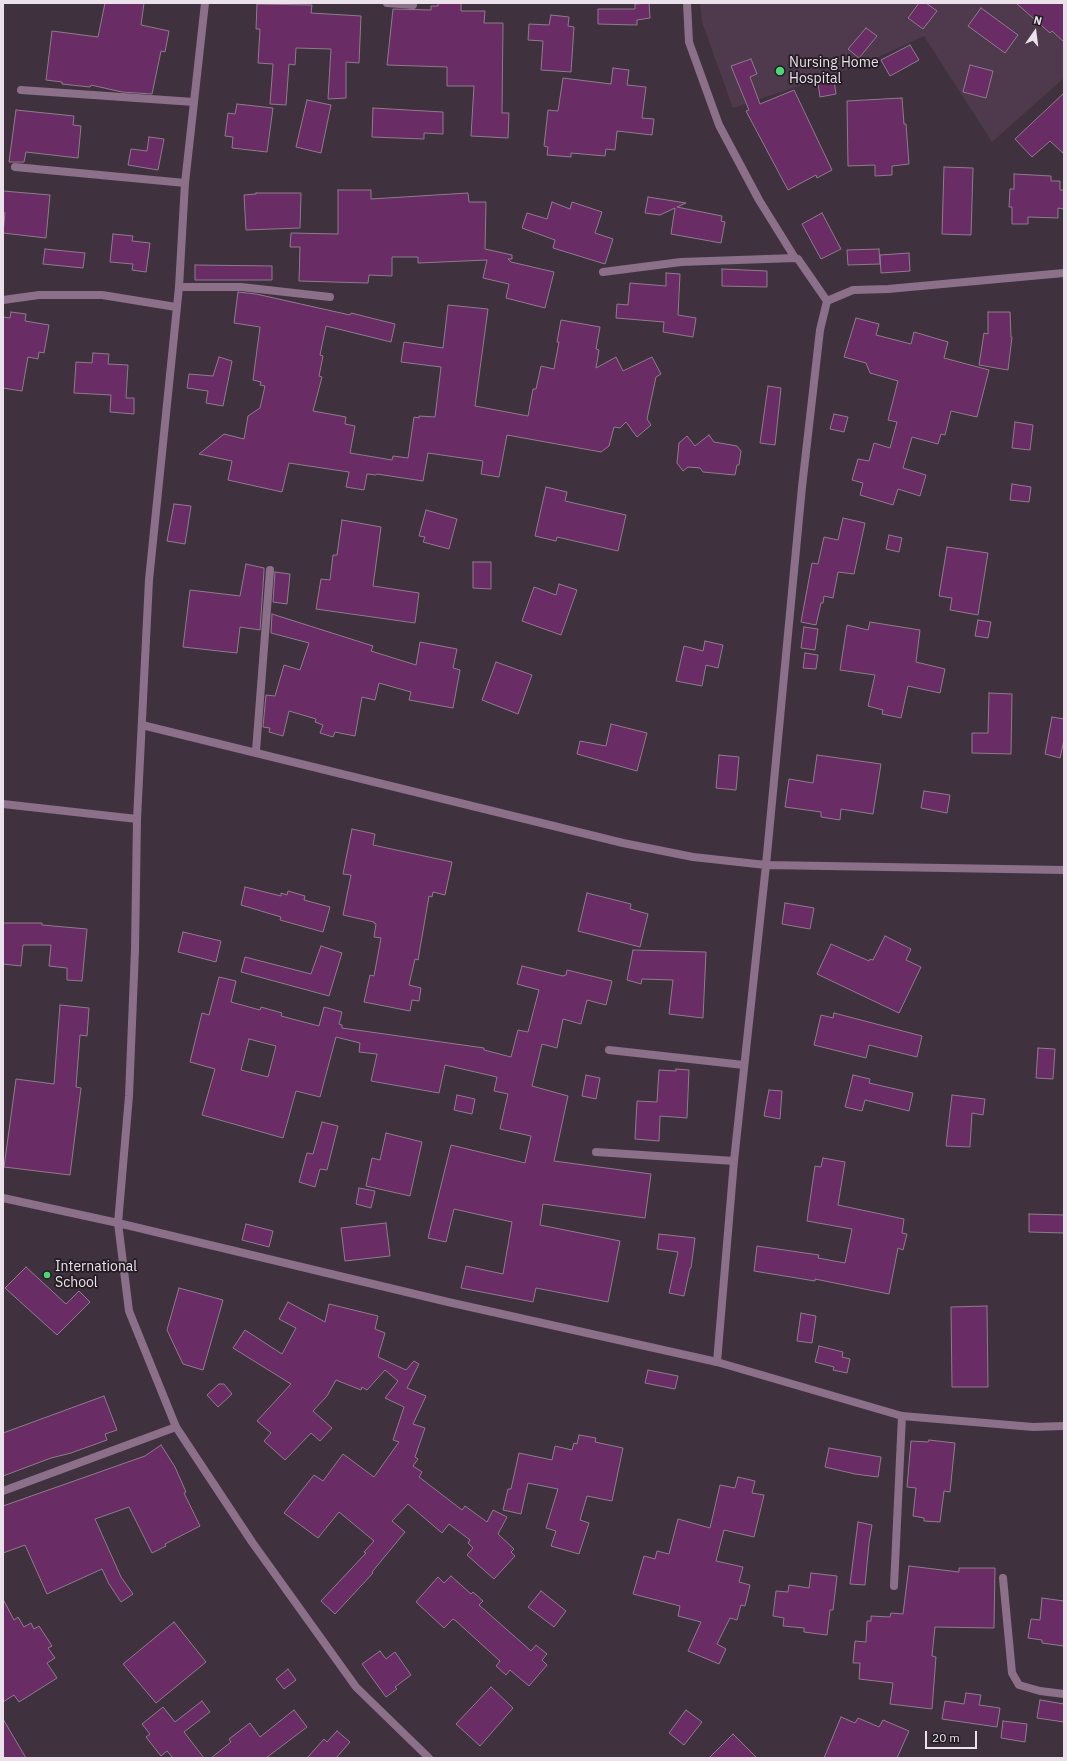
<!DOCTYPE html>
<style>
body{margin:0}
#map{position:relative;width:1067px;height:1761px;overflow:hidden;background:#40313f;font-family:"IBM Plex Sans",sans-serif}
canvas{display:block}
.frame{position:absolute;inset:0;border:4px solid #ebe1ea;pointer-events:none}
.north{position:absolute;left:1015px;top:12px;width:40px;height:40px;-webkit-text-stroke:3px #231c22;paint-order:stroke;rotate:14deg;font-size:11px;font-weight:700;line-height:16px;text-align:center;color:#ebe1ea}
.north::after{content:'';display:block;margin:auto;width:14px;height:18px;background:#ebe1ea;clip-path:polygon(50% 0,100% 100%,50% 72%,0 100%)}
.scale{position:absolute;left:925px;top:1731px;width:52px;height:18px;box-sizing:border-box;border:2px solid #ebe1ea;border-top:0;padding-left:5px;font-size:12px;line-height:14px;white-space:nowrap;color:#ebe1ea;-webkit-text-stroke:3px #231c22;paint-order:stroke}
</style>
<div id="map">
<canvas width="1067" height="1761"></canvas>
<div class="frame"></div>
<div class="north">N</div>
<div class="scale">20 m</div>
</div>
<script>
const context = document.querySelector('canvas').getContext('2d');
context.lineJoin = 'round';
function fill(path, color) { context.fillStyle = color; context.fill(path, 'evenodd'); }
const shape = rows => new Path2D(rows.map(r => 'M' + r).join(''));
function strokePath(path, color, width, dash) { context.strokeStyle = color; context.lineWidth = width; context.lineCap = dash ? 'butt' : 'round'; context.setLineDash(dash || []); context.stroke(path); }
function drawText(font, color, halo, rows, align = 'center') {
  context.font = font + ' "IBM Plex Sans",sans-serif'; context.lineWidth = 3.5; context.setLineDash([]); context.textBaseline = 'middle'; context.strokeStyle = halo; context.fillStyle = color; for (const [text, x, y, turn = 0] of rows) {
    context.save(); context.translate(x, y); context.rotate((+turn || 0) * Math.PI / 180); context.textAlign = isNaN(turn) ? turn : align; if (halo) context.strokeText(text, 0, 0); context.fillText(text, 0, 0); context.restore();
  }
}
fill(shape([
 [700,3,1064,3,1064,78,992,142,924,36,861,65,733,108,702,22]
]), '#4e3a4c');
const building = shape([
 [105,3,144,3,141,25,169,31,165,52,161,51,152,94,122,92,91,85,90,87,62,84,62,82,46,80,52,31,98,37,105,3],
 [438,3,461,3,461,11,485,11,484,23,503,23,502,113,509,113,508,138,471,136,474,86,447,86,447,67,387,65,393,9,431,10,431,6,438,6,438,3],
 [649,3,650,18,637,20,637,25,598,24,598,9,635,9,635,4,649,3],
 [919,3,926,3,937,11,923,29,908,18,919,3],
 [1016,3,1064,3,1064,42,1052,31,1050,33,1016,3],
 [257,4,312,5,311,13,361,16,359,63,346,62,346,98,328,99,331,49,296,48,295,65,289,64,286,105,270,104,273,64,258,63,260,29,256,29,257,4],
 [981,8,1018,35,1005,53,968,26,981,8],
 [551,15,569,17,568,26,574,27,571,72,541,70,543,41,528,40,529,24,549,25,551,15],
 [866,28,877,36,859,58,848,49,866,28],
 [910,45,919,60,890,76,881,60,910,45],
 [751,59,757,74,750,77,760,104,794,90,832,170,817,178,816,175,788,190,746,111,749,110,731,66,751,59],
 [970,65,993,71,986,98,963,92,970,65],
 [613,68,629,70,627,85,646,87,642,118,654,119,652,135,617,131,615,150,606,149,605,156,571,153,571,157,547,155,548,147,544,146,548,110,558,111,563,78,611,84,613,68],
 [834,80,836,94,820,97,818,83,834,80],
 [1064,93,1064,154,1050,141,1032,157,1015,139,1064,93],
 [902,98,904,124,906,124,909,164,892,166,892,175,875,176,875,165,848,166,847,101,902,98],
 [307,100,331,105,321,153,296,147,307,100],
 [237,104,273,108,267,152,232,148,233,137,225,136,228,113,235,114,237,104],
 [373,108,443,112,443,134,424,133,424,139,372,137,373,108],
 [16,110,74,116,73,125,81,126,78,158,26,152,24,162,9,162,16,110],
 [149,137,164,139,158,170,128,165,131,149,147,151,149,137],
 [944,167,973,168,971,235,942,234,944,167],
 [1014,174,1051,176,1051,181,1060,181,1060,190,1064,190,1064,209,1058,208,1058,218,1028,217,1028,224,1012,224,1012,207,1009,207,1010,189,1014,189,1014,174],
 [338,190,371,190,371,199,468,193,469,202,486,202,485,249,512,255,512,259,508,259,511,262,554,272,545,308,506,298,509,284,483,278,487,260,418,263,418,257,392,257,392,276,369,275,368,283,299,281,300,247,290,247,291,233,338,234,338,190],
 [3,191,50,195,46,238,3,233,5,213,3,212,3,191],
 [256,193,301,193,300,228,246,230,244,195,256,194,256,193],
 [648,197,686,203,677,207,722,216,721,221,725,222,721,243,671,234,675,208,660,215,645,213,648,197],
 [552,202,570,209,572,202,602,212,595,233,613,239,605,264,553,248,555,240,522,228,527,213,547,219,552,202],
 [822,213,841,249,821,259,802,224,822,213],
 [113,234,133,236,132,241,150,243,146,272,132,270,133,264,110,262,113,234],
 [45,249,85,253,83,268,43,264,45,249],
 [879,249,880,264,848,265,847,250,879,249],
 [909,253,910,271,881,273,880,255,909,253],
 [195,265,272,266,272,280,195,280,195,265],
 [722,269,767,271,767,287,722,286,722,269],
 [666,273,680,274,678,315,696,318,693,337,663,332,664,322,616,318,617,304,628,305,630,283,666,286,666,273],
 [238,292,256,294,350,315,351,313,395,324,391,342,326,326,320,355,323,356,319,376,322,377,313,411,346,417,345,424,355,426,350,453,392,460,393,456,408,458,414,417,419,418,419,416,435,417,441,367,401,362,404,342,443,348,448,305,488,309,475,406,528,416,533,389,536,389,541,366,554,369,559,342,557,342,561,320,600,327,596,349,599,350,596,368,616,357,623,371,652,357,661,374,656,377,647,419,651,425,637,437,626,422,620,428,614,427,609,446,601,452,507,435,499,477,481,474,483,461,428,453,423,481,377,474,376,475,367,474,364,490,346,487,349,472,289,463,282,492,228,480,232,461,199,454,224,434,244,439,248,416,260,408,265,386,260,385,261,382,253,380,260,327,234,323,238,292],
 [11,312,26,314,25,321,49,325,44,353,39,352,38,359,28,357,22,391,3,388,3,317,10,318,11,312],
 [988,312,1010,312,1011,337,1012,337,1008,370,979,365,984,333,988,334,988,312],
 [856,318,879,324,876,335,911,344,914,332,948,342,944,358,989,370,977,417,951,411,945,435,941,434,938,444,912,437,903,468,926,475,920,496,898,489,893,505,860,495,863,483,852,480,858,459,869,461,874,443,890,448,897,422,888,420,898,381,870,373,866,363,844,357,856,318],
 [93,353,109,354,108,364,128,365,126,398,134,398,134,414,110,412,111,395,74,393,76,362,92,363,93,353],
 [219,357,232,361,223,406,206,403,208,391,187,388,189,374,213,376,219,357],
 [768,386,781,388,775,445,760,443,768,386],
 [834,414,848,417,844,432,830,429,834,414],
 [1015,422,1033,425,1030,450,1012,448,1015,422],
 [709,435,714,442,737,446,741,451,739,465,737,465,735,475,703,472,700,468,688,467,683,471,677,463,679,443,687,436,695,446,709,435],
 [1012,484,1031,487,1029,502,1010,500,1012,484],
 [546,487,567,492,565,501,626,515,618,551,557,537,556,541,535,536,546,487],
 [174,504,191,506,185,544,167,541,174,504],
 [426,510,457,519,449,549,423,542,425,537,419,536,426,510],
 [843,518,865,523,854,574,838,572,833,598,824,596,823,603,821,603,816,625,801,622,812,563,818,564,824,537,838,540,843,518],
 [342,520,381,527,373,586,419,593,415,623,316,609,321,579,330,580,333,555,337,555,342,520],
 [889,535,902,538,899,552,886,549,889,535],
 [947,547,988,553,978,615,950,610,952,598,939,596,947,547],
 [473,562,491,562,491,589,473,588,473,562],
 [246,564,264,568,264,571,260,630,240,627,237,653,183,647,190,590,240,596,246,564],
 [275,572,290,574,287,604,273,602,275,572],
 [559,584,577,590,561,635,522,621,534,587,556,595,559,584],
 [272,614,373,646,371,651,416,665,420,642,457,649,453,668,460,670,453,708,409,700,411,692,379,683,375,700,362,697,355,736,335,732,333,737,320,733,323,725,315,722,316,719,289,711,283,736,269,732,270,728,263,727,266,695,275,696,284,665,300,670,309,643,271,633,272,614],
 [978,620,991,622,988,638,975,636,978,620],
 [870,622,920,630,916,662,945,669,940,693,908,686,901,718,882,714,883,710,868,706,875,675,840,670,847,625,868,630,870,622],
 [804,627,818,629,815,650,801,648,804,627],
 [705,641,723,645,718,668,706,665,702,686,676,681,684,646,703,651,705,641],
 [805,653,818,655,816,669,803,668,805,653],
 [496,662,532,675,518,714,482,700,496,662],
 [989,693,1012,694,1011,754,972,753,972,733,988,733,989,693],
 [1052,717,1064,719,1064,740,1060,758,1045,754,1052,717],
 [611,724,647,733,637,771,577,754,580,741,606,746,611,724],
 [719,755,739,757,736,790,716,788,719,755],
 [817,755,881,764,873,814,841,809,840,820,821,817,821,812,785,807,789,779,813,783,817,755],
 [924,791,950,795,947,813,921,808,924,791],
 [352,829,375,834,373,845,452,862,445,895,433,892,432,897,429,896,418,960,415,959,409,985,421,988,419,1001,412,1000,410,1011,364,1002,370,975,374,976,381,938,374,937,376,924,374,923,374,922,343,915,351,875,343,874,352,829],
 [245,887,281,896,281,893,287,895,288,891,305,896,304,900,330,907,323,932,280,920,281,917,241,905,245,887],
 [587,893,631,904,630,909,648,914,640,947,578,931,587,893],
 [785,903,814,908,810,929,782,924,785,903],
 [3,923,42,923,42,925,87,929,82,981,67,980,67,968,49,966,51,945,23,945,21,966,3,964,3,923],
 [183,932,221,941,216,962,178,952,183,932],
 [885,936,911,949,906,960,921,967,899,1013,817,974,831,944,869,961,870,959,873,960,885,936],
 [321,946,342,953,329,996,241,972,245,957,311,974,321,946],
 [633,950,706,952,703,1018,669,1014,673,980,642,979,641,984,627,980,633,950],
 [522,966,563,976,566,975,567,970,612,981,606,1005,587,1000,581,1024,563,1019,557,1048,542,1044,532,1086,568,1096,554,1161,651,1174,645,1218,543,1204,540,1225,620,1241,608,1302,536,1288,533,1302,461,1288,466,1266,503,1274,512,1222,454,1209,446,1242,428,1238,451,1145,525,1163,531,1136,500,1129,508,1094,494,1091,497,1077,445,1065,439,1093,371,1081,377,1054,359,1052,360,1043,336,1037,320,1097,296,1091,283,1138,202,1115,215,1069,190,1062,202,1013,209,1015,219,977,236,981,231,1002,260,1010,261,1007,282,1013,281,1016,319,1026,324,1007,342,1012,339,1024,342,1025,342,1028,484,1048,484,1050,511,1057,518,1030,528,1032,539,990,517,984,522,966],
 [249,1039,276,1046,268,1077,241,1070,249,1039],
 [60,1005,89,1008,87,1036,80,1035,76,1087,81,1088,70,1175,4,1167,16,1079,54,1084,60,1005],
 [834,1013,922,1036,917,1057,869,1045,866,1058,814,1045,821,1015,833,1018,834,1013],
 [1038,1048,1055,1049,1053,1079,1036,1078,1038,1048],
 [676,1069,689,1070,687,1118,660,1116,659,1141,635,1139,637,1101,657,1102,659,1070,676,1071,676,1069],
 [586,1075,600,1078,596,1099,582,1096,586,1075],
 [853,1075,870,1079,869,1083,913,1093,909,1111,865,1100,862,1111,845,1107,853,1075],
 [769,1090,782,1091,780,1119,764,1116,769,1090],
 [457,1095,475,1099,472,1114,454,1110,457,1095],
 [952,1095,985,1099,983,1115,972,1113,970,1147,946,1146,952,1095],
 [322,1122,338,1126,327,1170,320,1169,315,1187,299,1182,307,1153,313,1154,322,1122],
 [386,1133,422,1142,410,1196,366,1186,372,1158,380,1160,386,1133],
 [823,1158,845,1162,838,1205,904,1219,902,1233,907,1234,903,1250,898,1248,889,1294,815,1279,815,1281,754,1271,757,1246,819,1255,818,1258,845,1263,852,1229,807,1221,815,1166,821,1167,823,1158],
 [359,1188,375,1191,371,1208,356,1204,359,1188],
 [1029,1214,1064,1215,1064,1233,1029,1232,1029,1214],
 [386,1223,390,1256,345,1261,341,1228,386,1223],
 [246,1224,273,1231,269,1247,242,1240,246,1224],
 [659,1234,695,1238,691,1268,690,1268,684,1296,669,1293,678,1252,657,1249,659,1234],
 [26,1267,66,1304,79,1291,90,1302,57,1335,5,1288,26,1267],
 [179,1288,223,1300,203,1370,183,1364,167,1330,179,1288],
 [288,1302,325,1322,329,1304,378,1316,375,1329,385,1333,378,1357,406,1370,414,1361,419,1364,407,1388,426,1396,413,1424,425,1428,415,1457,418,1459,413,1466,422,1472,419,1477,462,1510,465,1506,487,1522,493,1510,507,1517,498,1534,514,1549,511,1552,515,1556,494,1579,467,1555,473,1548,468,1543,470,1540,449,1524,442,1533,408,1504,392,1521,405,1532,372,1572,373,1573,335,1614,321,1601,366,1553,364,1552,374,1541,339,1512,318,1538,284,1513,314,1475,323,1481,343,1454,374,1477,399,1442,393,1440,404,1407,385,1398,398,1381,385,1370,367,1390,362,1387,361,1390,336,1380,327,1396,313,1411,332,1428,320,1441,311,1433,285,1460,264,1441,271,1433,257,1421,291,1384,233,1348,245,1330,282,1354,296,1328,279,1319,288,1302],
 [987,1306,988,1387,952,1387,951,1307,987,1306],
 [801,1313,816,1316,812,1343,797,1341,801,1313],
 [819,1346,843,1352,842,1357,850,1359,847,1373,833,1370,834,1367,815,1362,819,1346],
 [648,1370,678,1376,675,1389,645,1383,648,1370],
 [219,1384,224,1384,232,1394,218,1407,207,1395,219,1384],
 [104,1396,117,1430,105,1434,107,1440,71,1453,51,1458,3,1476,3,1433,104,1396],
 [579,1435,596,1438,595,1442,623,1448,612,1501,587,1496,580,1520,589,1523,579,1554,551,1546,556,1531,546,1528,558,1489,528,1483,521,1514,503,1510,508,1489,511,1489,519,1453,552,1460,555,1446,572,1450,574,1443,577,1444,579,1435],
 [929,1440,955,1443,950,1492,944,1491,940,1522,924,1521,924,1518,913,1516,916,1488,907,1487,911,1441,928,1442,929,1440],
 [161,1445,175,1467,186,1492,184,1493,200,1526,165,1544,166,1546,152,1553,129,1507,95,1519,121,1577,133,1594,121,1602,109,1584,102,1569,47,1594,25,1545,3,1553,3,1506,145,1456,161,1445],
 [829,1448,881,1457,878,1477,855,1474,825,1467,829,1448],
 [738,1477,755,1481,752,1493,764,1495,754,1537,724,1530,716,1561,743,1567,739,1582,750,1585,745,1606,741,1605,737,1620,730,1618,717,1644,726,1649,719,1664,688,1651,701,1622,678,1616,680,1606,633,1594,644,1556,655,1559,657,1551,669,1554,678,1519,710,1528,720,1485,735,1488,738,1477],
 [858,1522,872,1525,869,1543,865,1585,850,1584,858,1522],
 [909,1566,959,1572,959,1568,995,1568,994,1628,935,1627,932,1656,936,1657,932,1709,890,1704,893,1683,859,1679,860,1663,853,1663,855,1641,866,1642,867,1621,871,1621,871,1616,890,1617,891,1613,903,1614,909,1566],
 [811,1573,837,1576,833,1610,830,1610,827,1635,804,1632,804,1628,783,1626,784,1618,773,1616,776,1591,788,1592,789,1585,809,1588,811,1573],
 [451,1576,471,1594,473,1592,483,1601,479,1605,531,1651,536,1645,547,1654,542,1660,547,1665,529,1686,510,1670,506,1675,496,1666,500,1661,456,1621,453,1619,444,1628,416,1602,438,1577,444,1583,451,1576],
 [541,1591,566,1611,554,1627,528,1607,541,1591],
 [1042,1598,1064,1601,1064,1646,1042,1643,1042,1640,1028,1638,1031,1619,1040,1620,1042,1598],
 [3,1599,14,1620,18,1617,24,1627,31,1623,34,1629,39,1626,52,1646,48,1648,55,1658,47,1663,57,1678,19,1702,14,1695,3,1702,3,1599],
 [174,1622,206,1662,156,1703,123,1664,174,1622],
 [380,1651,386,1659,395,1652,411,1675,395,1687,397,1689,386,1697,362,1664,380,1651],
 [288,1669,296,1680,284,1689,276,1679,288,1669],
 [491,1687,513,1708,480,1746,456,1724,491,1687],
 [966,1693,981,1695,979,1705,1000,1708,997,1727,942,1719,945,1701,964,1704,966,1693],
 [1040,1700,1064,1704,1064,1722,1037,1718,1040,1700],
 [202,1701,210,1712,184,1732,204,1758,173,1758,167,1751,161,1756,146,1737,150,1734,142,1724,163,1707,175,1722,202,1701],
 [294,1710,307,1727,266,1758,211,1758,231,1742,229,1739,250,1723,260,1737,294,1710],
 [686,1710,702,1722,684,1745,669,1733,686,1710],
 [841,1717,855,1723,858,1718,879,1727,883,1720,909,1731,897,1758,824,1758,841,1717],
 [3,1719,26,1758,3,1758,3,1719],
 [1003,1721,1027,1724,1025,1742,1001,1738,1003,1721],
 [337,1731,350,1742,336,1758,307,1758,324,1739,327,1742,337,1731],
 [733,1734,757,1758,709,1758,733,1734]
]);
fill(building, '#692c65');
strokePath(building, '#8d7c8b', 1);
strokePath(shape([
 [3,300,39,295,102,295,176,307],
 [3,1491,176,1427]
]), '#8c6f89', 8);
strokePath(shape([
 [387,3,413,5],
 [687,3,689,42,719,125,759,200,795,258,798,259,827,301,820,330,802,487,766,865,734,1161,717,1362],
 [21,90,194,102],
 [15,167,185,183],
 [603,272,681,262,795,258],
 [179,287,241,287,330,297],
 [827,301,853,290,888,289,1064,273],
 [142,725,623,843,693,857,766,865,1064,870],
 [256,751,270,570],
 [3,804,137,819],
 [609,1050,744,1065],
 [596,1152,734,1161],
 [1003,1578,1012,1673,1019,1685,1040,1691,1064,1694],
 [894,1586,902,1416]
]), '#8c6f89', 8);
strokePath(shape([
 [205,3,185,183,179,287,149,580,137,819,135,950,129,1096,118,1223,129,1311,176,1427,252,1542,356,1687,429,1758],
 [3,1198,118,1223,448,1302,717,1362,902,1416,1033,1427,1064,1426]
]), '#8c6f89', 8);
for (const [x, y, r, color] of [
 [780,71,5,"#4dd676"],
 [47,1275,4,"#4dd676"]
]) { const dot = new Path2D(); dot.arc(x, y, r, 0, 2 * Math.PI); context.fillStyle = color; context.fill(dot); strokePath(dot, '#231c22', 1.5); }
drawText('14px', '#ebe1ea', '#231c22', [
 ["Nursing Home",789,63],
 ["Hospital",789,79],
 ["International",55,1267],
 ["School",55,1283]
], 'left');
</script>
